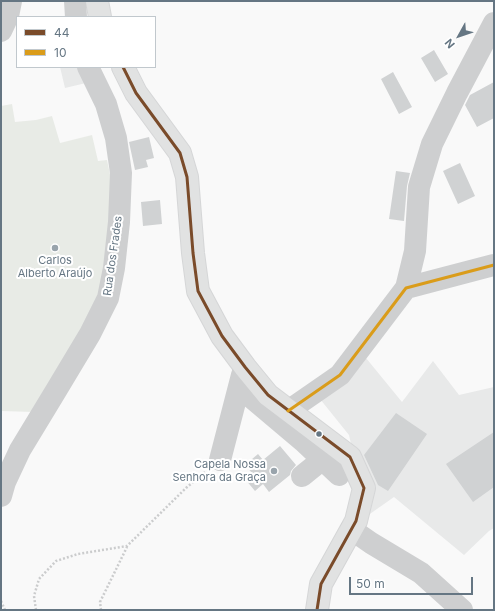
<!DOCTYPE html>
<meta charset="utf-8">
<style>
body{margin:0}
#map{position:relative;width:495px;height:611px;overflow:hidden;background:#f9f9f9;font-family:Inter,sans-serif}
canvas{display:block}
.frame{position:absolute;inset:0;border:2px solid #657683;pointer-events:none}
.legend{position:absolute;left:16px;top:16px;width:140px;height:52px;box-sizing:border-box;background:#fff;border:1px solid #c1c8cd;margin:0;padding:5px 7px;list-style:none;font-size:12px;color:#657683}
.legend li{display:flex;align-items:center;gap:8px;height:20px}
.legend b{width:20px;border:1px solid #c1c8cd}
.north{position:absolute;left:439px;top:16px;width:40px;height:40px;-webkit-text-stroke:3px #fff;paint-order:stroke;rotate:230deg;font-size:11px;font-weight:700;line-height:16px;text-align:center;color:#657683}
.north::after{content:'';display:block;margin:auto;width:14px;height:18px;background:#657683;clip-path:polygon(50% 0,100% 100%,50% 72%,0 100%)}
.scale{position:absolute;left:349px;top:577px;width:124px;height:18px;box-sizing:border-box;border:2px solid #657683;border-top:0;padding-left:5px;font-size:12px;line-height:14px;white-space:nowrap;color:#657683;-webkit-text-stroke:3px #fff;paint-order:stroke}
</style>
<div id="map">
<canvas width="495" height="611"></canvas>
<div class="frame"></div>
<ul class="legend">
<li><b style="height:5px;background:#7a4b2a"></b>44</li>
<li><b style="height:5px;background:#da9c1a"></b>10</li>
</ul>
<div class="north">N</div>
<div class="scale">50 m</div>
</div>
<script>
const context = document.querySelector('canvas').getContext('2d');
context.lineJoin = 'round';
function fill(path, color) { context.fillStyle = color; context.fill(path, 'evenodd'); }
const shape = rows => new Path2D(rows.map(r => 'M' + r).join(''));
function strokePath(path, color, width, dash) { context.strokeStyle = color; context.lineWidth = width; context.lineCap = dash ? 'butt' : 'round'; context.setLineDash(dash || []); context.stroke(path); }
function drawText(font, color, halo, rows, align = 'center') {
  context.font = font + ' Inter,sans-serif'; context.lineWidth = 4; context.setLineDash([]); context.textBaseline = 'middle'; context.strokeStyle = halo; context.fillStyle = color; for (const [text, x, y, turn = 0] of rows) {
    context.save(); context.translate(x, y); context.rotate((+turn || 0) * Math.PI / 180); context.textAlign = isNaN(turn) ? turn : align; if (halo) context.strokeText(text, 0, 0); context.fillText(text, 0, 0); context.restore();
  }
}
fill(shape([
 [60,67,82,67,86,83,65,88],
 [366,358,402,402,433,361,459,395,494,387,494,528,489,531,464,555,394,497,367,516,349,435,320,399]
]), '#e8e9e9');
fill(shape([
 [12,104,15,122,36,120,52,116,60,143,92,135,98,161,107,160,113,189,104,288,34,412,1,411,1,106]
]), '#e8ebe6');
fill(shape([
 [434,50,448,74,435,82,421,58],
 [393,72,412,107,399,114,381,79],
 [494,82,494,118,477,127,465,105,470,95],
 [149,137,154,158,146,160,148,167,135,170,129,142],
 [460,163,475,196,458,204,443,171],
 [396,171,410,173,407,186,404,221,389,219],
 [160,200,162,224,143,226,141,202],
 [396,413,427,434,388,491,378,485,364,455],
 [494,432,494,487,473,502,446,464],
 [280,446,296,465,291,471,290,475,269,492,263,484,255,491,245,479,252,473,245,465,258,454,263,460]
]), '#d0d2d3');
const major = shape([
 [97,1,100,17],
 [123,67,136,93,180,153,187,177,193,253,198,291,222,336,245,367,268,395,350,457,364,488,356,521,321,584,317,610]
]);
strokePath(major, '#d5d6d7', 24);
strokePath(shape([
 [1,601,5,610],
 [36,610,34,596,39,579,56,561,78,554,127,546,186,488,205,472],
 [101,610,100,602,127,547]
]), '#cbcccd', 2.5, [2, 2]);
strokePath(shape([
 [75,1,76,17],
 [1,31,8,16,11,1],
 [406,288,415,251,419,187,432,144,457,93,494,23],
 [239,387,303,441,339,475],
 [288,411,340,375,406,288,494,265],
 [220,460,242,375],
 [302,476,323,459],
 [1,496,5,482,20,450,57,389,90,334,108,298,114,268,119,222,121,173,116,138,106,104,88,67],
 [351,529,371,543,421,573,462,610]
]), '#cecfd0', 22);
strokePath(major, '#e1e2e2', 22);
strokePath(shape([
 [123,67,136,93,180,153,187,177,193,253,198,291,222,336,245,367,268,395,350,457,364,488,356,521,321,584,317,610]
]), '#7a4b2a', 3);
strokePath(shape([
 [288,411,340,375,406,288,494,265]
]), '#da9c1a', 3);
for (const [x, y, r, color] of [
 [55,248,4,"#99a4ac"],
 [319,434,3.5,"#657683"],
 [274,471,4,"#99a4ac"]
]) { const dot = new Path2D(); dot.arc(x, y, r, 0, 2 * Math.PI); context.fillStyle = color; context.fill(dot); strokePath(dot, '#fff', 1.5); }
drawText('11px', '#657683', '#fff', [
 ["Rua dos Frades",113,256,-82]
]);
drawText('11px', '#657683', '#fff', [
 ["Carlos",55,261],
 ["Alberto Araújo",55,274],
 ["Capela Nossa",266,465,"right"],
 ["Senhora da Graça",266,478,"right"]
]);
</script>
